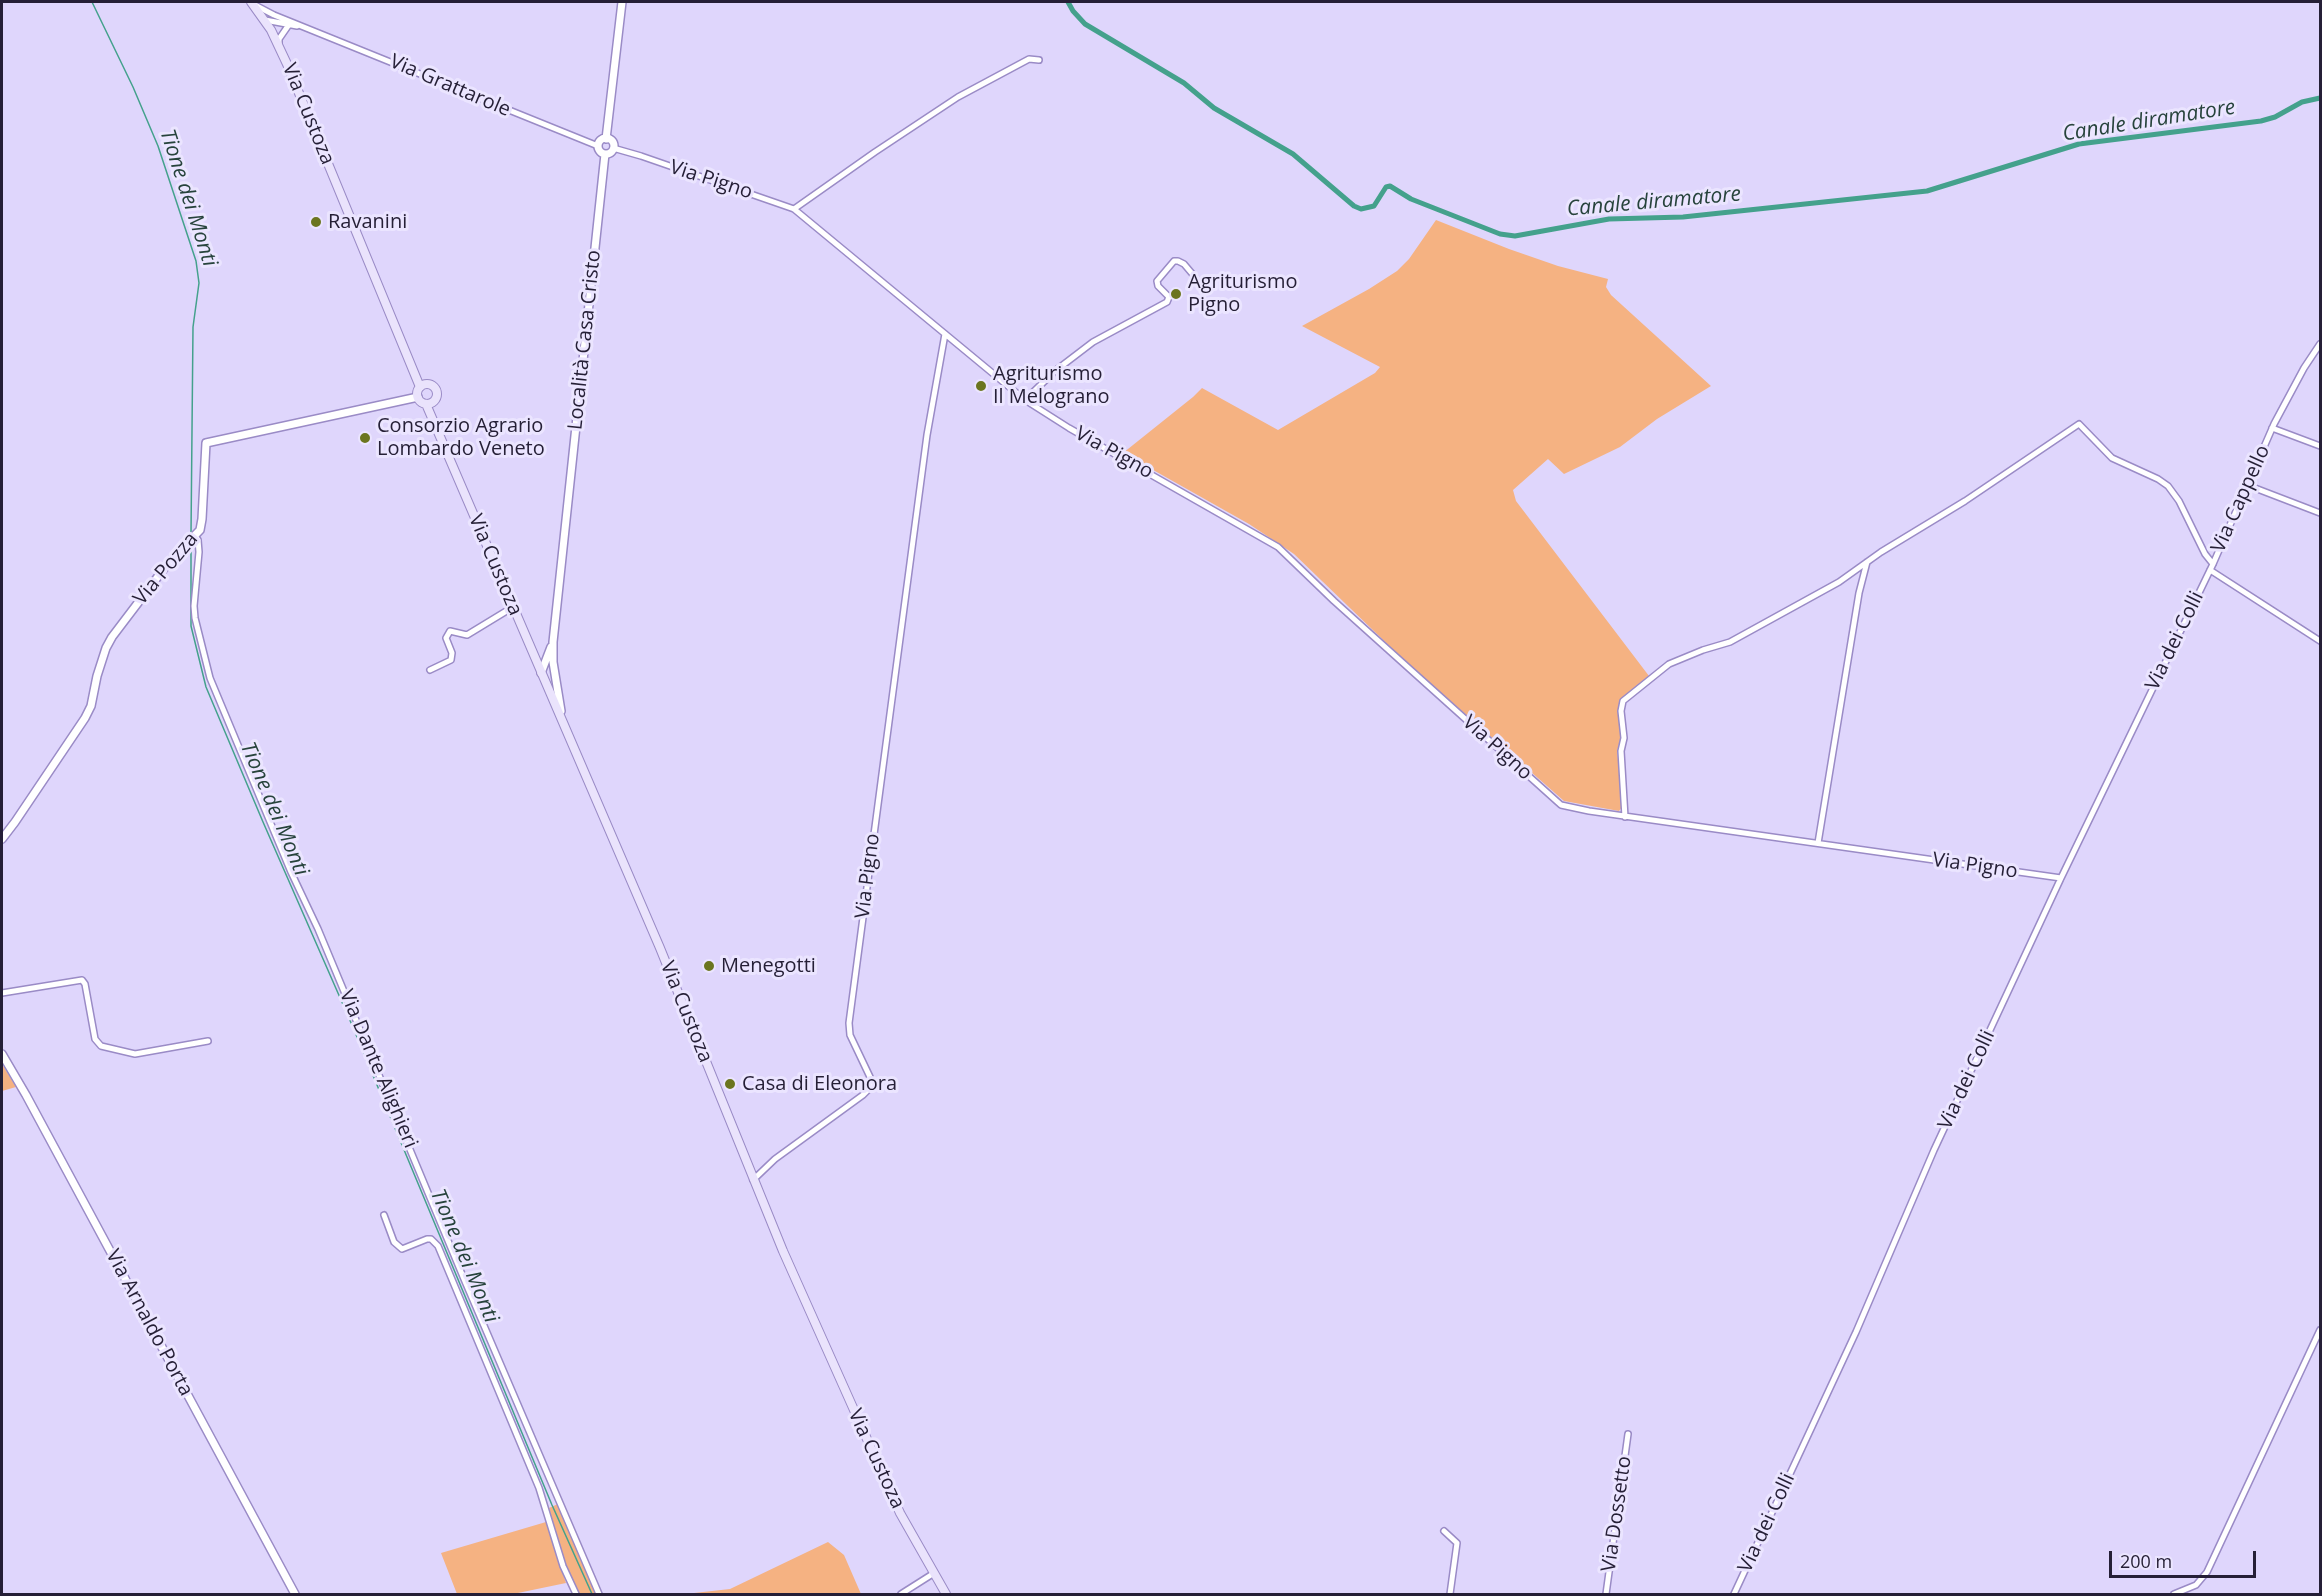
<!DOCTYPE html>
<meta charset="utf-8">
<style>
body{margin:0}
#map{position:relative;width:2322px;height:1596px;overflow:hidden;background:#dfd6fc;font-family:"Open Sans",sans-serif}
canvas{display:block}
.frame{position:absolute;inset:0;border:3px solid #251f36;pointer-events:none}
.scale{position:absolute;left:2109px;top:1551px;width:147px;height:27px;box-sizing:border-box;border:3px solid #251f36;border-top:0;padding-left:8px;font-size:18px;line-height:21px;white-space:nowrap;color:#251f36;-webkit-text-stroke:4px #ebe5ff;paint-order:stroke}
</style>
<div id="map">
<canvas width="2322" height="1596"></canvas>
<div class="frame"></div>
<div class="scale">200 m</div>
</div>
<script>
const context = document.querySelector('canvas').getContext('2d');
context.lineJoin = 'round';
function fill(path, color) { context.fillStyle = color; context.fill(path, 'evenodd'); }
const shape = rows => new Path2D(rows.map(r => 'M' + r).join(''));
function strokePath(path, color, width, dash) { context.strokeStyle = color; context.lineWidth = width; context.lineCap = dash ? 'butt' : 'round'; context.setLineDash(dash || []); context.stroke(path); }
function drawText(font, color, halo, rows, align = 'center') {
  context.font = font + ' "Open Sans",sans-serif'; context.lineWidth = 6; context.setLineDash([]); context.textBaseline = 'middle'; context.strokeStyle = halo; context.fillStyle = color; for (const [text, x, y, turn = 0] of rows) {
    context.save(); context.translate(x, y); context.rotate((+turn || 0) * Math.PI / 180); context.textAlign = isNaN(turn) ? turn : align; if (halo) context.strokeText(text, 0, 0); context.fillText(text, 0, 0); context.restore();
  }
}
fill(shape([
 [1436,220,1509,249,1558,266,1608,279,1606,287,1611,295,1711,386,1657,419,1620,447,1564,474,1548,459,1513,490,1516,501,1649,676,1620,700,1619,705,1622,733,1617,751,1623,806,1619,811,1564,801,1406,662,1294,554,1249,524,1123,453,1193,397,1202,388,1278,430,1375,373,1380,367,1302,326,1369,289,1397,271,1409,259],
 [2,1064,16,1087,2,1091],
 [558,1504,589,1578,597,1594,579,1594,564,1561,549,1508],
 [546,1522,566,1583,513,1594,457,1594,441,1553],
 [828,1542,844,1555,861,1594,685,1594,730,1589]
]), '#f5b282');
strokePath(shape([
 [92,2,133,87,158,146,196,261,199,283,193,327,191,534],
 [191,545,191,626,206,687,263,822,352,1025,552,1505,592,1594]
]), '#44a18c', 1.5);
strokePath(shape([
 [1068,2,1073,11,1085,24,1184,83,1214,108,1293,154,1354,206,1361,209,1374,206,1386,187,1390,186,1411,199,1500,234,1515,236,1609,219,1683,217,1927,191,2079,144,2261,121,2275,117,2302,102,2320,98]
]), '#44a18c', 5);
const minor = shape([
 [253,4,274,15,598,146],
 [265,20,297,26],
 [279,44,279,39,288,26],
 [613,148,641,156,794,209,1025,400,1069,428,1278,547,1334,601,1561,805,1589,811,2061,878],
 [794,209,875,152,958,97,1029,59,1039,60],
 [1025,400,1055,371,1093,342,1167,302,1169,297,1158,286,1157,281,1174,261,1178,261,1184,264,1195,277],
 [2272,428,2320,446],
 [2247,485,2320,513],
 [195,536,198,540,199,552,194,606,195,618,210,678,291,872,318,929,464,1279,599,1594],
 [2210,570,2320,641],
 [430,670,451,660,452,653,446,638,450,631,467,635,513,607],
 [1625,817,1621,751,1624,738,1621,711,1623,701,1669,664,1703,650,1730,642,1839,582,1881,552,1965,501,2079,424,2112,458,2158,479,2168,486,2179,501,2205,554,2213,564],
 [1818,843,1859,593,1867,562],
 [2,993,82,980,85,984,95,1039,101,1046,135,1054,208,1041],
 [753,1180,775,1159,863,1095,871,1087,870,1077,850,1035,849,1023,927,435,945,334],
 [384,1215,394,1242,402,1249,427,1239,431,1239,438,1246,539,1488,563,1566,576,1594],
 [1444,1531,1457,1543,1450,1594],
 [901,1594,931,1575],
 [1606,1594,1628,1434],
 [1734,1594,1856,1332,1934,1150,2061,878,2213,564,2274,424,2304,368,2320,344],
 [2174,1594,2196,1585,2207,1572,2320,1330]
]);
const tertiary = shape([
 '598 146a8 8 0 1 1 16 0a8 8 0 1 1-16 0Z',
 [606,139,622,2],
 [541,673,551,647],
 [561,711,553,662,553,642,605,154],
 [2,839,15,822,85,718,91,706,97,676,106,648,112,637,169,562,200,530,202,519,206,443,418,397],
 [2,1054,26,1095,295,1594]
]);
const secondary = shape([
 [251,2,271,30,287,64,420,387],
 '417 394a10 10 0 1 1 20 0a10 10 0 1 1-20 0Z',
 [426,404,660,948,783,1251,900,1513,946,1594]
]);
strokePath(minor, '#9a8bc6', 8);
strokePath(tertiary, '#9a8bc6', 10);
strokePath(secondary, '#9a8bc6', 10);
strokePath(minor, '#fff', 5);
strokePath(tertiary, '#fff', 7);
strokePath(secondary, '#eae3fc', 8);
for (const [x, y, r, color] of [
 [316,222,6,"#6b751f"],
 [1176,294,6,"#6b751f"],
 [981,386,6,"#6b751f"],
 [365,438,6,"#6b751f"],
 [709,966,6,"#6b751f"],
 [730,1084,6,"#6b751f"]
]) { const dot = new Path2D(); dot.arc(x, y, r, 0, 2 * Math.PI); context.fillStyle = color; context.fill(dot); strokePath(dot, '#ebe5ff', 2); }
drawText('20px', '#251f36', '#ebe5ff', [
 ["Via Grattarole",450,86,23],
 ["Via Custoza",308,114,68],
 ["Via Pigno",711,180,18],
 ["Località Casa Cristo",585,340,-84],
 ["Via Pigno",1114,453,29],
 ["Via Cappello",2241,499,-66],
 ["Via Custoza",495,565,67],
 ["Via Pozza",166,569,-50],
 ["Via dei Colli",2175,641,-64],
 ["Via Pigno",1497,748,42],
 ["Via Pigno",1975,866,8],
 ["Via Pigno",868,876,-83],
 ["Via Custoza",686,1012,68],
 ["Via Dante Alighieri",378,1069,67],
 ["Via dei Colli",1967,1080,-65],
 ["Via Arnaldo Porta",149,1323,62],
 ["Via Custoza",876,1459,65],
 ["Via Dossetto",1617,1514,-82],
 ["Via dei Colli",1767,1523,-65]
]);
drawText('20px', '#251f36', '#ebe5ff', [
 ["Ravanini",328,222],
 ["Agriturismo",1188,282],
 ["Pigno",1188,305],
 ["Agriturismo",993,374],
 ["Il Melograno",993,397],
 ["Consorzio Agrario",377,426],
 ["Lombardo Veneto",377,449],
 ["Menegotti",721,966],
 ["Casa di Eleonora",742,1084]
], 'left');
drawText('italic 21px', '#27433c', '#ebe5ff', [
 ["Canale diramatore",2149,121,-9],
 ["Tione dei Monti",188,198,72],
 ["Canale diramatore",1654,202,-5],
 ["Tione dei Monti",274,809,67],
 ["Tione dei Monti",464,1256,67]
]);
</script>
